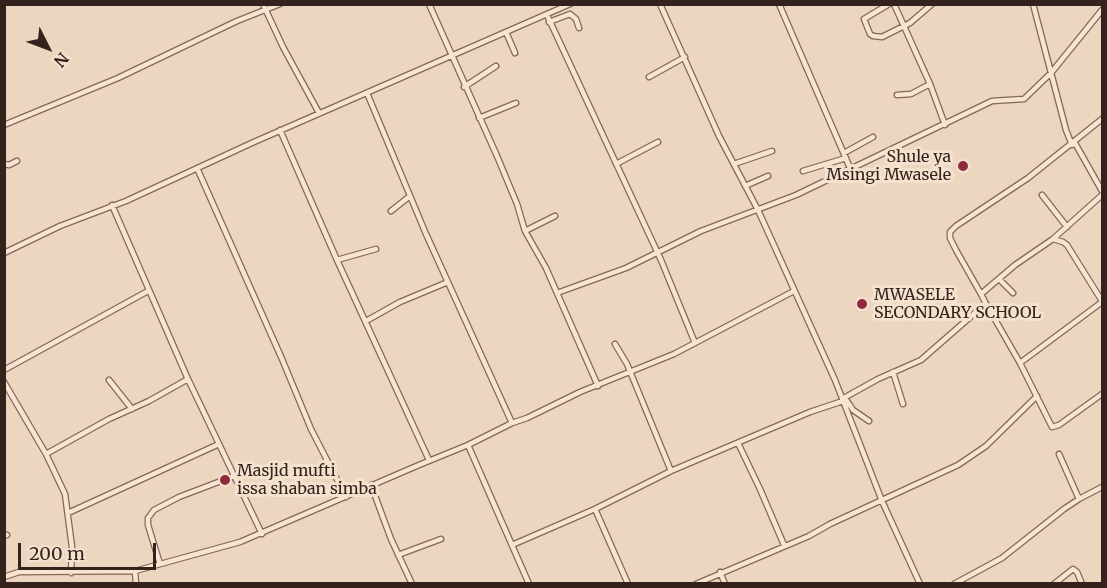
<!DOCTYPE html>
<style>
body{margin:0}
#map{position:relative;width:1107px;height:588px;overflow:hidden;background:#ecd6bf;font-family:Merriweather,serif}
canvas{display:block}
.frame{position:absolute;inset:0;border:6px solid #34231c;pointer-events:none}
.north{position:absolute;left:18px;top:18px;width:60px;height:60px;-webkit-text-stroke:4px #f4e2cf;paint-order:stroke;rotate:132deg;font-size:16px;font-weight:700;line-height:24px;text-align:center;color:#34231c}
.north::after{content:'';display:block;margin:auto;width:21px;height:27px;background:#34231c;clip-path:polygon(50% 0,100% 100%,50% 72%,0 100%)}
.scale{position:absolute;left:18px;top:543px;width:138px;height:27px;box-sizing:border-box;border:3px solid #34231c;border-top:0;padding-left:8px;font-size:18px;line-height:21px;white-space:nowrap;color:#34231c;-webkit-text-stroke:4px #f4e2cf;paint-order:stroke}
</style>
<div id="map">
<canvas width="1107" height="588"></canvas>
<div class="frame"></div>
<div class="north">N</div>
<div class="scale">200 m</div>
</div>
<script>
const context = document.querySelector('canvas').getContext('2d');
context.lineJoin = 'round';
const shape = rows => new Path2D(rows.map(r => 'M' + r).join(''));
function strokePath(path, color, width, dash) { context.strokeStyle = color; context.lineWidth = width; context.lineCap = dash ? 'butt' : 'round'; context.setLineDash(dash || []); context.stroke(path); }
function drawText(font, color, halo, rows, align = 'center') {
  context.font = font + ' Merriweather,serif'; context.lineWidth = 6; context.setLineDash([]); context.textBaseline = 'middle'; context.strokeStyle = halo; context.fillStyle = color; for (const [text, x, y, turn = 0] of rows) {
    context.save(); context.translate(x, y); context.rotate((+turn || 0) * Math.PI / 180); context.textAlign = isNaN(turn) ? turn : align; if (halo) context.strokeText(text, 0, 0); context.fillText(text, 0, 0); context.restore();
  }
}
const minor = shape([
 [263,4,283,47,319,113],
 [429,4,497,156,517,204,525,231,546,268,598,386],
 [660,4,719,136,758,210,835,380,882,501,920,584],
 [779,4,850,168],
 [889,4,864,19,870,34,873,36,882,37,910,23,932,4],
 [894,4,930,84,945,125],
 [1033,4,1066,130,1072,145],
 [547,15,661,260,695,343],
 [549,22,570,14,576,19,579,28],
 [506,32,515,53],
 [649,77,685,57],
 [464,87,496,66],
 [367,93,426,234,512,423],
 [897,95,911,94,930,84],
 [479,118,516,103],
 [4,125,118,78,237,21,280,4],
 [280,130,337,260,429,460],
 [1075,143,1102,191],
 [844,153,873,137],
 [4,164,9,165,17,161],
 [616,164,658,142],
 [734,164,772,151],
 [197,168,282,359,311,429,346,497],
 [803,171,846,158],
 [745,186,768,176],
 [1042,195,1067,227],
 [112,205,187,377,262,534],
 [391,211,410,196],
 [525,231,555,216],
 [1053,239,1063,242,1067,245,1102,301],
 [4,253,60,226,126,201,254,142,570,4],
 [337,260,376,249],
 [999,279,1013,293],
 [557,293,626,268,701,231,796,195,992,101,1024,99,1051,73,1102,10],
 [981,294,1015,265,1053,239,1102,195],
 [985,302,1020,363,1052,427,1059,425,1102,394],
 [366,321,400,302,448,282],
 [615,344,627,364,671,471],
 [1020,363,1102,302],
 [4,370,148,291],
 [893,372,903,404],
 [109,380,132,409],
 [4,382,46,454,65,494,72,547,71,573],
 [845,398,853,410,869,421],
 [842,399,878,379,921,360,984,305,985,302,981,294,956,250,950,238,950,232,956,226,1028,178,1102,119],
 [738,443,760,489,784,545],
 [468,445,529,584],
 [46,454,109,419,149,401,188,379],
 [1059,454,1079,499],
 [371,485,391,539,412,584],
 [595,509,628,584],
 [68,513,219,444],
 [4,536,7,535],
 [512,545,595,509,671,471,810,412,843,401],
 [398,555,441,539],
 [160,564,148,525,148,518,154,510,179,497,234,476],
 [135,571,136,584],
 [720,572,725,584],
 [4,577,19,572,135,571,240,542,419,465,468,445,512,423,527,418,580,392,674,354,794,291],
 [696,584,809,536,830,524,958,465,986,446,1037,396],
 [954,584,1002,558,1064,509,1079,499,1102,487],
 [1054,584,1073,569,1077,572,1082,584]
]);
strokePath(minor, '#846758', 7);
strokePath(minor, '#f7e5d2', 4.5);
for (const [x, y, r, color] of [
 [963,166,6,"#912a3f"],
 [862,304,6,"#912a3f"],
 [225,480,6,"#912a3f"]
]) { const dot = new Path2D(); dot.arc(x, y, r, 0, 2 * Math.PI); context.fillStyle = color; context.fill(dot); strokePath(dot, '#f4e2cf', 2); }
drawText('16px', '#34231c', '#f4e2cf', [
 ["Shule ya",951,157,"right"],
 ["Msingi Mwasele",951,175,"right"],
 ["MWASELE",874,295],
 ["SECONDARY SCHOOL",874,313],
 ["Masjid mufti",237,471],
 ["issa shaban simba",237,489]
], 'left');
</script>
